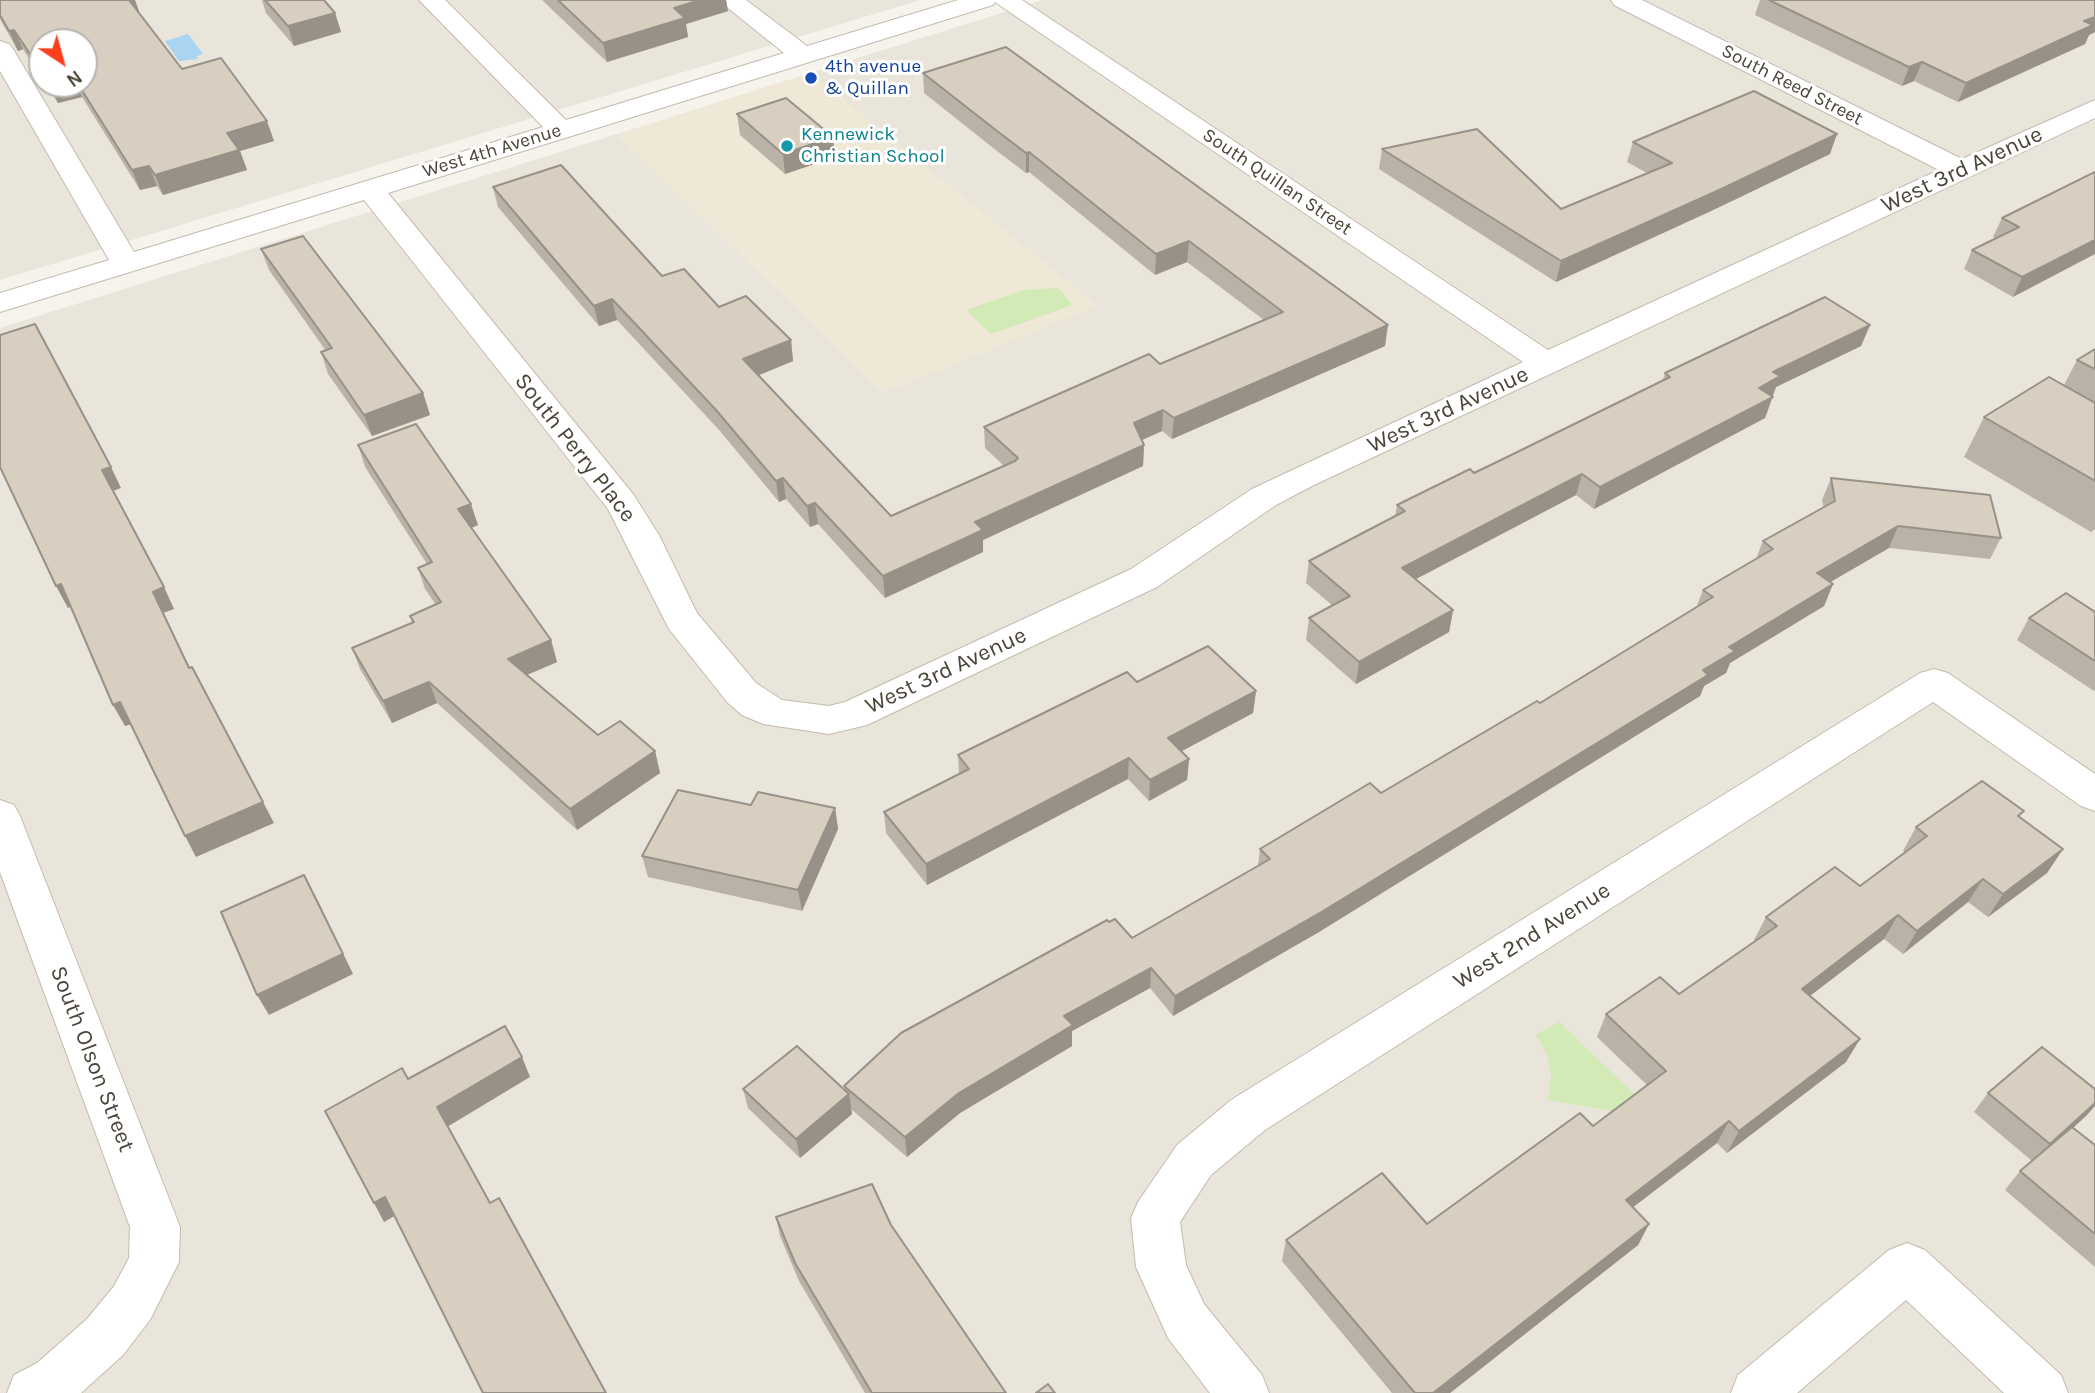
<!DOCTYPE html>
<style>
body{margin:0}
#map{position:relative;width:2095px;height:1393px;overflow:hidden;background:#f6f3ec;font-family:Karla,sans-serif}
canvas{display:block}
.north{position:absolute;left:28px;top:28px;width:70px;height:70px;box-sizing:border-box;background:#fff;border:2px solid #b7b4b0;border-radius:50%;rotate:144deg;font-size:19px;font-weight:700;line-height:28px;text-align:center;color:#4b4439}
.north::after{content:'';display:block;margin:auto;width:24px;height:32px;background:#fc3f1d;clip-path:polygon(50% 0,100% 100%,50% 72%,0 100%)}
</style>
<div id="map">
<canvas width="2095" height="1393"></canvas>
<div class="north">N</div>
</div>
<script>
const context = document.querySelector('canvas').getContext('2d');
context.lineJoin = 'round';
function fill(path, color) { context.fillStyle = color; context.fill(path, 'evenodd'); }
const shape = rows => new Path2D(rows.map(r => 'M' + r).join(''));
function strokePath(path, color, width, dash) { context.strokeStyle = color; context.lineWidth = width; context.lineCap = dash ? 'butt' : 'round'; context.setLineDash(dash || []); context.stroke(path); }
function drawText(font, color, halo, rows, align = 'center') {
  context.font = font + ' Karla,sans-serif'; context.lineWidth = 6; context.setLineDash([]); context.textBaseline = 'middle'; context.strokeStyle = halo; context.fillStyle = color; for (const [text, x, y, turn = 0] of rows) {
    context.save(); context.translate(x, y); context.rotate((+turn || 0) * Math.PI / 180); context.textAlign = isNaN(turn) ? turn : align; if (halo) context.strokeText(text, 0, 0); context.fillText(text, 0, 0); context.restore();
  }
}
fill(shape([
 [0,0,920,0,0,280],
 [42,42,84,42,84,84,42,84],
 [1043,0,2095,0,2095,1393,0,1393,0,328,617,134,883,392,1097,306,810,73]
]), '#eae5da');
fill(shape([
 [810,73,1098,306,883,392,617,134]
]), '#efe8d6');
fill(shape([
 [1058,288,1072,304,1067,307,991,334,966,310,1024,290],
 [1559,1022,1635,1095,1612,1111,1548,1100,1551,1075,1547,1054,1536,1035]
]), '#d2eab5');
fill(shape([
 [188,34,203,54,197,56,198,59,179,61,165,41]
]), '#a9d4f2');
const minor = shape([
 [419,0,445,0,566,120,784,53,718,0,746,0,807,46,958,0,1022,0,1548,350,1939,170,1614,5,1611,0,1642,0,1962,159,2095,100,2095,118,1314,485,1276,505,1157,587,867,725,829,734,763,724,742,715,728,703,669,629,608,509,364,200,0,312,0,293,109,260,0,71,0,41,9,44,13,49,134,252,543,127,419,0],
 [995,2,1523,362,1252,489,1131,569,845,702,829,706,782,700,756,683,697,613,659,535,633,494,388,193,993,5,995,2],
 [1934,669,1948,673,2095,774,2095,811,2081,806,1933,702,1265,1130,1211,1175,1180,1222,1186,1265,1204,1304,1262,1375,1269,1393,1210,1393,1168,1338,1136,1267,1131,1218,1138,1202,1177,1145,1231,1100,1920,673,1934,669],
 [0,800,14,805,20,816,180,1227,179,1262,150,1320,123,1355,81,1393,7,1393,14,1375,37,1363,87,1319,114,1286,129,1258,130,1227,0,872,0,800],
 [1907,1243,1925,1250,2061,1375,2068,1393,2004,1393,1906,1300,1797,1393,1731,1393,1738,1375,1889,1250,1907,1243]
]);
strokePath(minor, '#c2bbae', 2);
fill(minor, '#fff');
fill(shape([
 [0,0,139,11,138,11,182,69,274,141,240,151,247,170,163,195,157,186,140,190,82,97,58,103,45,84,84,84,42,42,42,79,23,49,18,51,0,19],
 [262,0,324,0,335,13,341,32,294,46,266,13],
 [542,0,726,0,728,11,686,24,688,37,607,62],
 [1760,0,2095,0,2095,32,2089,35,2085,44,1958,102,1914,81,1902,86,1755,15],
 [923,73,1385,346,1172,439,1162,431,1142,440,1144,445,1143,466,983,540,983,552,885,598,818,524,810,527,786,499,779,502,720,431,617,320,599,326,498,207,493,187,719,307,791,340,793,361,759,375,891,516,1004,466,985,448,984,427,1160,364,1264,320,1187,262,1155,275,1029,172,1026,173,997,151,924,93],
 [737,114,835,157,785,174,740,135],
 [1633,142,1830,154,1711,211,1556,282,1379,169,1382,149,1561,209,1647,173,1627,162],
 [2095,172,2013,297,1964,269,1972,250,1995,238,1993,237,2002,218],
 [261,249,423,393,430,415,372,436,328,374,321,352,326,351,269,270],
 [1870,325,1861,346,1776,387,1765,418,1594,509,1576,495,1416,579,1453,610,1449,632,1356,684,1306,640,1309,618,1333,606,1306,583,1309,561,1395,517,1397,505,1499,461,1663,380,1665,373],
 [2095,349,2095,529,2091,532,1964,457,1984,417,2064,385,2077,360],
 [358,445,478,525,471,528,551,640,557,662,527,675,598,735,655,751,660,773,577,830,437,703,392,723,360,669,352,648,412,623,410,616,436,605,425,589,418,568,427,564,365,467],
 [1831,478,2001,538,1990,559,1889,548,1830,582,1833,584,1824,606,1730,663,1726,673,1704,686,1700,696,1319,932,1173,1016,1150,988,1072,1031,1072,1046,960,1113,907,1157,851,1109,852,1114,800,1158,748,1108,743,1089,845,1090,844,1086,1109,922,1132,938,1258,866,1260,849,1381,793,1540,703,1696,608,1703,590,1756,559,1763,541,1824,508,1822,500],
 [2095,612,2095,690,2094,691,2017,640,2029,618],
 [1137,682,1256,691,1253,713,1182,751,1189,759,1187,780,1149,801,1128,779,927,885,886,833,884,812,959,774,958,755],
 [835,808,838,829,802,911,648,877,642,856],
 [2020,817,2063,849,2047,873,1988,917,1968,902,1903,954,1884,939,1810,996,1846,1062,1727,1153,1717,1143,1633,1207,1649,1224,1638,1245,1450,1393,1392,1393,1282,1261,1286,1240,1427,1224,1593,1126,1647,1085,1597,1037,1606,1014,1679,994,1755,941,1754,940,1766,917,1860,886,1905,853,1903,851,1916,827],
 [1988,1093,2087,1115,2073,1128,2095,1145,2095,1267,2005,1190,2020,1171,2032,1161,1974,1112],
 [776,1217,891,1225,1006,1393,865,1393,799,1281,780,1236]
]), '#bab2a6');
fill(shape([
 [127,0,135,0,139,11,132,13],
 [700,0,726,0,728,11,686,24,688,37,607,62,603,43,674,8],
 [335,13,341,32,294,46,288,26],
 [2095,17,2095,32,2089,35,2085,44,1958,102,1966,83,2084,21],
 [14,30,23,49,18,51,9,31],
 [1922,62,1914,81,1902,86,1909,67],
 [50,84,76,84,82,97,58,103],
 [267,121,274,141,240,151,247,170,163,195,155,175,227,133],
 [1837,134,1830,154,1711,211,1556,282,1561,261],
 [833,137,835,157,785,174,783,154],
 [1029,152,1029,172,1026,173,1026,153],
 [149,166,157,186,140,190,132,170],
 [2095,240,2095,254,2013,297,2022,277],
 [1189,241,1187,262,1155,275,1156,254],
 [612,299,617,320,599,326,594,306],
 [1388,325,1385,346,1172,439,1174,418],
 [1870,325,1861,346,1776,387,1765,418,1594,509,1600,487,1759,388,1773,372],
 [791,340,793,361,747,380,743,359],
 [423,393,430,415,372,436,364,415],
 [1163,410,1162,431,1133,444,1134,423],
 [1144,445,1143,466,983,540,983,552,885,598,883,576,975,522],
 [111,467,121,488,113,491,102,470],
 [1582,474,1576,495,1397,589,1402,568],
 [783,478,786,499,779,502,776,481],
 [815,503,818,524,810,527,807,506],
 [471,504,478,525,464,531,458,509],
 [1898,526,1889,548,1808,595,1817,573],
 [61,584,73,606,68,608,56,586],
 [1833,584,1824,606,1730,663,1726,673,1704,686,1700,696,1319,932,1173,1016,1175,996,1703,670,1729,647],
 [164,587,174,609,163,613,200,689,153,592],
 [1453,610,1449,632,1356,684,1359,662],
 [551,640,557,662,515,680,508,659],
 [429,682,437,703,392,723,383,701],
 [1256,691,1253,713,1167,759,1168,738],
 [120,702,132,724,125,726,113,705],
 [655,751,660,773,577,830,570,809],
 [1129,758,1128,779,927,885,926,864],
 [1189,759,1187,780,1149,801,1150,780],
 [263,802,274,823,196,857,185,836],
 [835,808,838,829,802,911,798,890],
 [2063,849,2047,873,1988,917,2003,894],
 [1983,879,1968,902,1903,954,1917,931],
 [315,895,353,974,269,1015,257,995],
 [1898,915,1884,939,1789,1012,1802,989],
 [1151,968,1150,988,1072,1031,1072,1046,960,1113,907,1157,905,1137,959,1093,1064,1016],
 [1860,1039,1846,1062,1727,1153,1739,1131],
 [522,1057,530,1077,447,1127,437,1107],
 [849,1094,852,1114,800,1158,796,1139],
 [2095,1103,2095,1106,2087,1115,2034,1163,2050,1144],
 [1729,1121,1717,1143,1615,1221,1626,1200],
 [385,1197,396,1215,384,1222,374,1203],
 [1649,1224,1638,1245,1450,1393,1433,1393]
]), '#979187');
const building = shape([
 [0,0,129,0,182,69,221,58,267,121,227,133,239,150,155,175,149,166,132,170,78,84,84,84,84,42,42,42,42,72,14,30,9,31,0,15,0,0],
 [265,0,324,0,335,13,288,26,265,0],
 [558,0,700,0,674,8,685,18,603,43,558,0],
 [1769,0,2095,0,2095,17,2084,21,2093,25,1966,83,1922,62,1909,67,1769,0],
 [1006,47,1388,325,1174,418,1163,410,1134,423,1144,445,975,522,983,530,883,576,815,503,807,506,783,478,776,481,716,410,612,299,594,306,493,187,561,165,662,276,684,269,719,307,746,296,791,340,743,359,891,516,1015,461,1018,458,984,427,1149,354,1160,364,1283,312,1189,241,1156,254,1029,152,1026,153,997,131,923,73,1006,47],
 [1754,91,1837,134,1717,191,1561,261,1382,149,1477,129,1561,209,1672,163,1633,142,1754,91],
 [786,98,833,137,783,154,737,114,786,98],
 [2095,172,2095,240,2022,277,1972,250,2019,227,2002,218,2095,172],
 [303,236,423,393,364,415,321,352,332,348,261,249,303,236],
 [1825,297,1870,325,1773,372,1780,376,1759,388,1773,397,1600,487,1582,474,1402,568,1453,610,1359,662,1309,618,1350,596,1309,561,1405,511,1397,505,1470,469,1474,473,1499,461,1670,377,1665,373,1825,297],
 [35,324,111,467,102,470,164,587,153,592,189,668,192,667,263,802,185,836,120,702,113,705,61,584,56,586,0,467,0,335,35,324],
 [2095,349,2095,369,2077,360,2095,349],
 [2049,377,2095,403,2095,481,1984,417,2049,377],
 [416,424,471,504,458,509,551,640,508,659,598,735,620,721,655,751,570,809,429,682,383,701,352,648,414,622,410,616,441,602,418,568,432,562,358,445,416,424],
 [1831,478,1990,495,2001,538,1898,526,1817,573,1833,584,1729,647,1735,651,1703,670,1708,675,1323,911,1175,996,1151,968,1064,1016,1073,1025,959,1093,905,1137,844,1086,901,1033,1107,920,1109,922,1115,919,1132,938,1270,859,1260,849,1370,783,1381,793,1537,701,1540,703,1713,597,1703,590,1773,549,1763,541,1835,501,1831,478],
 [2066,593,2095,612,2095,661,2029,618,2066,593],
 [1208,646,1256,691,1168,738,1189,759,1150,780,1129,758,926,864,884,812,969,769,958,755,1127,672,1137,682,1208,646],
 [1982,781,2024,811,2018,816,2063,849,2003,894,1983,879,1917,931,1898,915,1802,989,1860,1039,1739,1131,1729,1121,1626,1200,1649,1224,1433,1393,1415,1393,1286,1240,1382,1173,1427,1224,1580,1113,1593,1126,1666,1071,1606,1014,1660,977,1679,994,1777,926,1766,917,1835,867,1860,886,1927,836,1916,827,1982,781],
 [678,790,751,805,758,792,835,808,798,890,642,856,678,790],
 [304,875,343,954,257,995,221,912,304,875],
 [505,1026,522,1057,437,1107,490,1203,499,1198,606,1393,483,1393,385,1197,374,1203,325,1111,402,1068,408,1079,505,1026],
 [797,1046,849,1094,796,1139,743,1089,797,1046],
 [2042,1047,2095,1089,2095,1103,2050,1144,1988,1093,2042,1047],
 [2072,1127,2095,1145,2095,1234,2020,1171,2072,1127],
 [872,1184,891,1225,1006,1393,872,1393,795,1263,776,1217,872,1184],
 [1048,1384,1055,1393,1036,1393,1048,1384]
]);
fill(building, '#d8cfc1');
strokePath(building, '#979187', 2);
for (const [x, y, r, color] of [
 [811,78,7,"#1a4fb4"],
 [787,146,7,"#0f9aa8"]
]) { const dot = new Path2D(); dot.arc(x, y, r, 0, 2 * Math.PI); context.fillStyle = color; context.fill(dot); strokePath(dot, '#fff', 2.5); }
drawText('19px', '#164399', '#fff', [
 ["4th avenue",825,67],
 ["& Quillan",825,89]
], 'left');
drawText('19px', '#4b4439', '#fff', [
 ["South Reed Street",1792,85,27],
 ["West 4th Avenue",492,151,-17],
 ["South Quillan Street",1277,182,34]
]);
drawText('19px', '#0d838f', '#fff', [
 ["Kennewick",801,135],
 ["Christian School",801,157]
], 'left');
drawText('23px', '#4b4439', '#fff', [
 ["West 3rd Avenue",1962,170,-25],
 ["West 3rd Avenue",1448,410,-25],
 ["South Perry Place",575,448,52],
 ["West 3rd Avenue",946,671,-25],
 ["West 2nd Avenue",1532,936,-32],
 ["South Olson Street",92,1059,69]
]);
</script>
